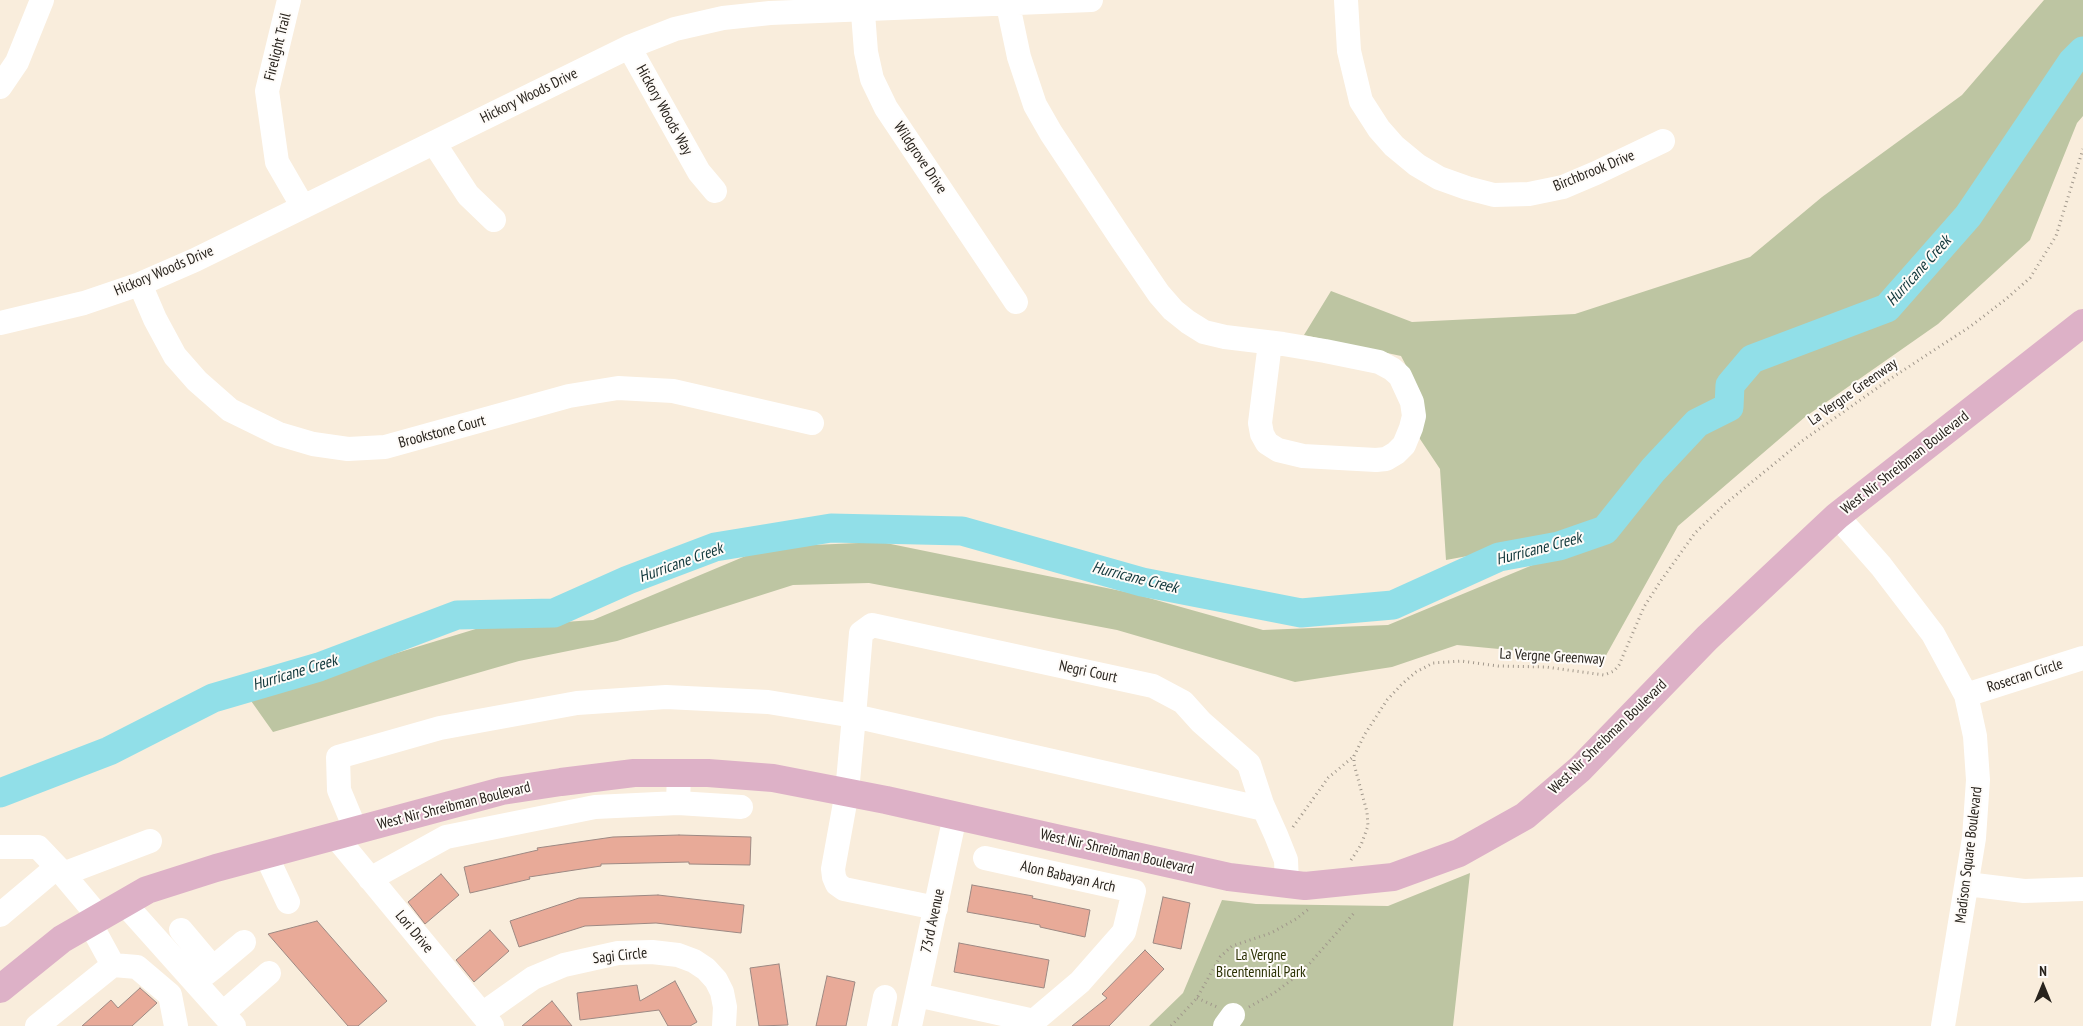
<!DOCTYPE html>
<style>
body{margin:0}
#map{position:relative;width:2083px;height:1026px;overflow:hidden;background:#f9eddc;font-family:"PT Sans Narrow",sans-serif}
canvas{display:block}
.north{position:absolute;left:2018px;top:961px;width:50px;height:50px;-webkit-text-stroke:4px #fefbf8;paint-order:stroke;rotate:0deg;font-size:14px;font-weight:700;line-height:20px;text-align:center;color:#28231d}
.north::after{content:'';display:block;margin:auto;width:18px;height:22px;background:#28231d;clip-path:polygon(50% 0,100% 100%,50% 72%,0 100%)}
</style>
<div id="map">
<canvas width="2083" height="1026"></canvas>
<div class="north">N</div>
</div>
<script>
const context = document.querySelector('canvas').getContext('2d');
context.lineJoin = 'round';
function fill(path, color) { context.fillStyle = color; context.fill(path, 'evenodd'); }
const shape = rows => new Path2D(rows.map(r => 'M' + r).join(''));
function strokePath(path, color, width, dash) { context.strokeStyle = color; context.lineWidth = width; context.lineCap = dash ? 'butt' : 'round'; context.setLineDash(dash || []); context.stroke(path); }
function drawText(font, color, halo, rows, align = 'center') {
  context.font = font + ' "PT Sans Narrow",sans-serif'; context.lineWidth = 4; context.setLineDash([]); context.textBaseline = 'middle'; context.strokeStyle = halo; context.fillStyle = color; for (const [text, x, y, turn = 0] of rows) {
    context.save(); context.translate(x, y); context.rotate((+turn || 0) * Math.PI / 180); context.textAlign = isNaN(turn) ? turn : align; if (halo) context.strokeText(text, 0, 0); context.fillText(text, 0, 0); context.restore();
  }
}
fill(shape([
 [2044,0,2083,0,2083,116,2077,123,2030,240,1938,324,1805,417,1678,526,1604,659,1457,645,1392,667,1295,682,1117,630,869,583,793,585,617,641,519,661,273,732,249,698,479,628,593,620,767,547,881,542,1131,593,1263,630,1388,625,1535,564,1522,546,1446,560,1440,469,1416,433,1421,394,1401,356,1304,335,1331,291,1412,322,1575,314,1750,257,1822,197,1962,95],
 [1470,873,1453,1026,1149,1026,1183,993,1222,900,1256,904,1388,906]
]), '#bdc5a2');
strokePath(shape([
 [0,793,109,751,213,698,319,667,457,615,554,613,628,580,715,547,831,528,962,531,1142,582,1301,613,1393,605,1499,557,1559,546,1605,530,1653,470,1697,423,1729,407,1730,385,1752,359,1887,308,1968,216,2072,62,2083,51]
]), '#91dfe8', 29);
const building = shape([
 [679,835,751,837,750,865,689,864,689,862,601,864,601,866,529,877,530,879,470,893,464,867,538,850,537,848,613,837,679,835],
 [441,874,459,895,425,924,408,902,441,874],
 [972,885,1033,896,1032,898,1090,910,1085,937,1040,927,1040,925,967,912,972,885],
 [658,895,744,905,741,933,656,923,585,926,519,947,510,921,579,898,658,895],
 [1163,897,1190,903,1181,949,1153,943,1163,897],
 [317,921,387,1001,358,1026,348,1026,268,934,317,921],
 [490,930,509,951,474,982,456,960,490,930],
 [959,943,1049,960,1044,988,954,972,959,943],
 [1145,950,1164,969,1109,1026,1072,1026,1107,998,1102,994,1145,950],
 [779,964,788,1025,759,1026,750,968,779,964],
 [827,976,855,982,846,1026,816,1026,827,976],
 [675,981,697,1022,690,1026,668,1026,659,1010,580,1020,577,993,637,985,640,1001,675,981],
 [140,988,157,1003,132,1026,82,1026,111,1000,118,1008,140,988],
 [552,1001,572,1026,522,1026,552,1001]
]);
fill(building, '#e8aa98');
strokePath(building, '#9d8983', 1);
strokePath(shape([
 [1293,827,1328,778,1354,756],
 [1351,860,1361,845,1368,826,1367,812,1354,764,1354,756,1365,734,1387,700,1402,684,1416,672,1433,663,1461,661,1498,666,1546,667,1604,675,1614,671,1619,665,1644,607,1660,582,1695,533,1725,504,1802,441,1890,379,1971,326,2006,299,2030,278,2056,236,2083,149],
 [1197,998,1217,1007],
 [1249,1007,1274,993,1294,978,1310,963,1354,913],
 [1171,1026,1197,998,1220,957,1232,946,1271,933,1296,919,1310,908]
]), '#a0978b', 3, [1, 4]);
strokePath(shape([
 [289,0,267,91,277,162,303,207],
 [862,0,866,52,872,79,886,108,1016,302],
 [1346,0,1349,51,1361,101,1379,129,1394,146,1417,165,1439,178,1467,188,1494,195,1529,194,1563,187,1596,173,1663,141],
 [1008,5,1019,57,1035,105,1051,133,1122,240,1159,294,1173,310,1188,322,1204,332,1225,337,1283,344,1325,351,1379,362,1392,369,1400,376,1412,402,1414,416,1411,428,1404,445,1396,453,1386,459,1376,460,1303,456,1278,450,1267,443,1262,434,1260,423,1270,343],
 [629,47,699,172,715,191],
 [0,87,17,62,42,0],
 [434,143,468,195,494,220],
 [140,284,155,319,175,356,197,381,230,410,279,434,313,444,348,449,385,447,569,396,618,388,673,391,812,423],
 [0,323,84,303,140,284,195,260,629,47,675,29,723,18,770,13,1091,0],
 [1837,516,1881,566,1933,634,1966,695,1975,736,1978,780,1974,838,1943,1026],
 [1966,695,2083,658],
 [678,803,741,807],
 [1264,809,854,716,861,633,872,625,1153,686,1183,702,1201,722,1249,764,1262,804,1276,835,1286,860,1287,884],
 [356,831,339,790,338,757,440,728,577,703,666,697,768,702,854,716,847,792,833,869,834,877,837,884,844,889,936,908],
 [336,837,492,1026],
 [0,847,38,847,57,867],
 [266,855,288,902],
 [63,874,150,841],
 [370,879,446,837,595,807,678,803,679,773],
 [1967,884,2024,891,2083,889],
 [124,903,234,1026],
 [0,915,57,867,99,917],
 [181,930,213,968,195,982],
 [113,965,137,967,170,995,176,1026],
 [213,968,244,942],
 [917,995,1034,1021,1080,982,1124,932,1134,891,985,858],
 [223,1013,269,973],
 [482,1014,533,978,564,965,618,953,652,952,678,955,694,961,706,969,716,980,722,992,725,1007,724,1026],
 [37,1026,113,965,90,923],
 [879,1026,885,997],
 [910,1026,955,816],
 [1225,1026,1233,1015]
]), '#fff', 24);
strokePath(shape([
 [0,989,62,939,147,890,216,868,502,791,561,782,634,773,708,773,773,778,886,800,1229,877,1305,886,1393,877,1459,853,1525,816,1580,769,1707,638,1837,516,2083,323]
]), '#ddb1c7', 28);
drawText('15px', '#28231d', '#fefbf8', [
 ["Firelight Trail",278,47,-76],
 ["Hickory Woods Drive",529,96,-26],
 ["Hickory Woods Way",664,110,61],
 ["Wildgrove Drive",920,158,56],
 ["Birchbrook Drive",1594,171,-22],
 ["Hickory Woods Drive",164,271,-23],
 ["La Vergne Greenway",1853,392,-35],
 ["Brookstone Court",442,432,-15],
 ["West Nir Shreibman Boulevard",1905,463,-38],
 ["La Vergne Greenway",1552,657,3],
 ["Negri Court",1088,672,12],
 ["Rosecran Circle",2025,676,-18],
 ["West Nir Shreibman Boulevard",1608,737,-44],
 ["West Nir Shreibman Boulevard",454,806,-14],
 ["West Nir Shreibman Boulevard",1117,852,13],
 ["Madison Square Boulevard",1969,855,-83],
 ["Alon Babayan Arch",1068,877,13],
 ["73rd Avenue",933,921,-78],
 ["Lori Drive",414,932,50],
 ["Sagi Circle",620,956,-6]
]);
drawText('15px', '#2a3003', '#fefbf8', [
 ["La Vergne",1261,956],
 ["Bicentennial Park",1261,973]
]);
drawText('italic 16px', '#10363a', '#fefbf8', [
 ["Hurricane Creek",1919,271,-48],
 ["Hurricane Creek",1539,549,-15],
 ["Hurricane Creek",681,563,-20],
 ["Hurricane Creek",1135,578,14],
 ["Hurricane Creek",295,673,-17]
]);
</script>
